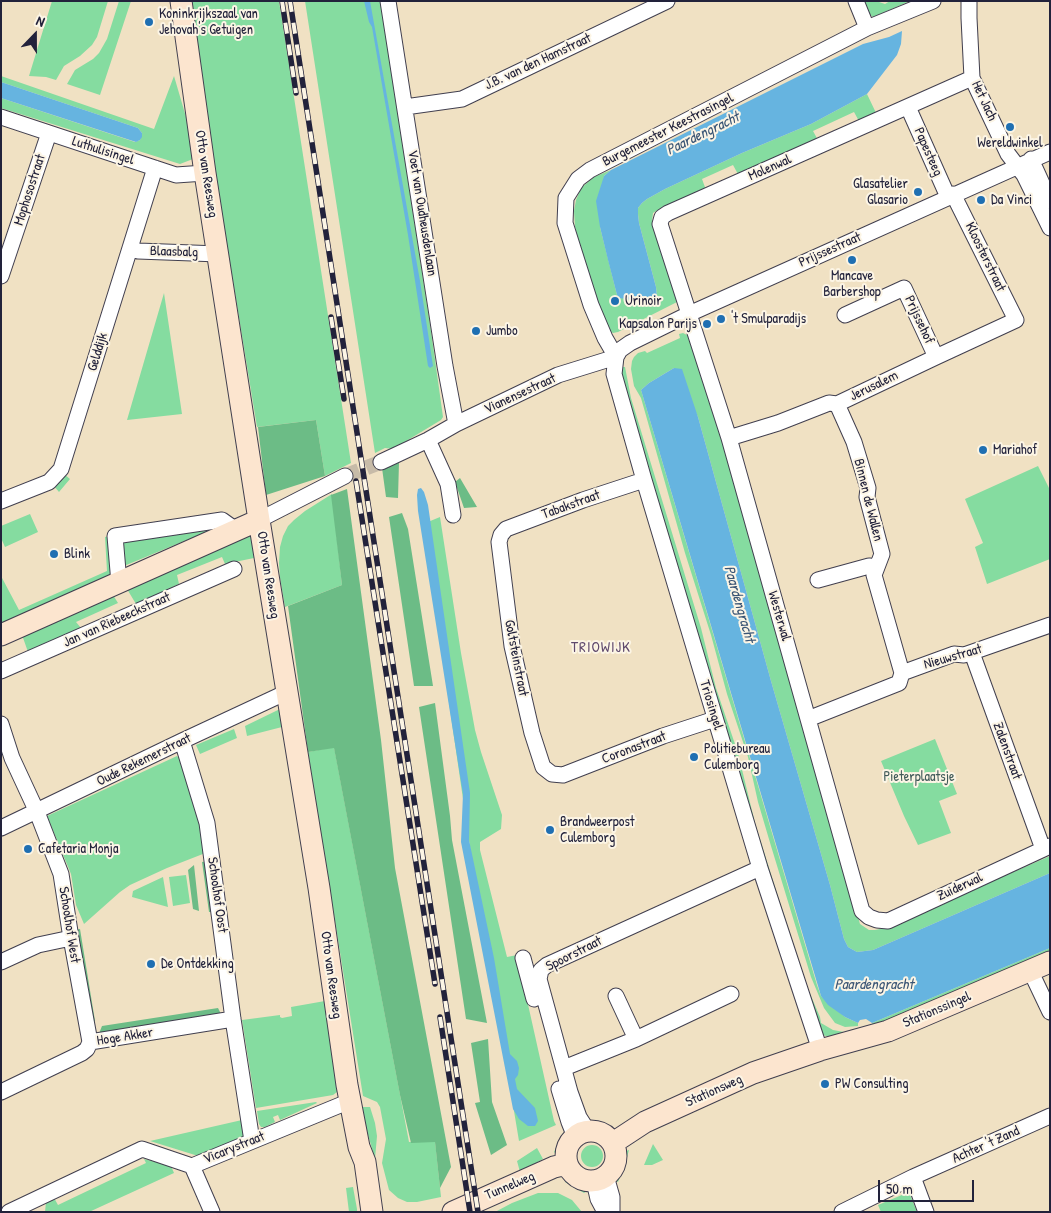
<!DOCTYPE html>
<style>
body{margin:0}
#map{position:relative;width:1051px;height:1213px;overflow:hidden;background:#f0e1c3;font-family:"Patrick Hand",sans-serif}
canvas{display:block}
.frame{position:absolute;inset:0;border:2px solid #22223b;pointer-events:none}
.north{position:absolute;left:10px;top:10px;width:50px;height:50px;-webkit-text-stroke:4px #fcf5e5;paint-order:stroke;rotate:22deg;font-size:14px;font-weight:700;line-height:20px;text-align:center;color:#22223b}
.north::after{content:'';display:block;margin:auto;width:18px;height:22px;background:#22223b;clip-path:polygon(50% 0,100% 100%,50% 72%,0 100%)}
.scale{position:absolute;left:878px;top:1180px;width:96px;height:22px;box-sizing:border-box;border:2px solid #22223b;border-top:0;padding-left:6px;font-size:15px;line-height:18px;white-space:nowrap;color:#22223b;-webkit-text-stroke:4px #fcf5e5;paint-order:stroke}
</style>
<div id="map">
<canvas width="1051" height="1213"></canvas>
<div class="frame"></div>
<div class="north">N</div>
<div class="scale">50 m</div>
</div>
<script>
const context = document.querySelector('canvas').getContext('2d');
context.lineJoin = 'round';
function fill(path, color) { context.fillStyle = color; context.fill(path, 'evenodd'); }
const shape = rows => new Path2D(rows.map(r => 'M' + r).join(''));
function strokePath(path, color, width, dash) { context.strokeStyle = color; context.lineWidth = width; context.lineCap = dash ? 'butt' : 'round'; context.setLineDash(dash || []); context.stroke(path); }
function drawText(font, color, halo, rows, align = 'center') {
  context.font = font + ' "Patrick Hand",sans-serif'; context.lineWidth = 4; context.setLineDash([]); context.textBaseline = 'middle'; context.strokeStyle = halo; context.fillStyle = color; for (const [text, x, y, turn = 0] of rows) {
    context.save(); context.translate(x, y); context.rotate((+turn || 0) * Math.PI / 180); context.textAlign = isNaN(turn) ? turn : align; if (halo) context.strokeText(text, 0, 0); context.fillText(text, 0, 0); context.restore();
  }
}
fill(shape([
 [52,1,108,1,97,37,92,45,80,56,64,66,56,80,46,77,29,76],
 [119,1,131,1,100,95,67,84,75,70,93,59,99,53,107,39],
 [187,1,279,1,351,463,325,476,316,420,257,427],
 [305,1,382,1,388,51,431,331,443,417,441,420,393,449,385,448,375,453],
 [864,1,876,1,885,4,890,1,910,1,873,17,869,14],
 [1,76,154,129,174,76,186,117,193,159,180,164,1,108,1,98,135,142,140,140,142,133,138,128,1,82],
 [867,94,877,115,860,123,854,112,813,131,819,142,739,176,733,165,702,179,706,190,656,211,653,213,652,221,677,302,618,332,613,333,608,330,587,273,575,227,574,211,576,200,581,188,594,177,611,170,604,176,600,227,617,295,641,301,650,300,657,297,656,287,639,223,638,214,638,208,642,203,647,199,665,189,742,153,811,124],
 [164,293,182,414,127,420],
 [683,333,689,336,715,416,860,924,869,930,875,930,885,928,1050,856,1050,873,873,950,857,952,848,947,844,939,830,885,771,681,698,417,674,368,649,383,641,390,817,985,821,996,845,1017,858,1023,858,1026,845,1027,835,1023,824,1008,811,977,771,846,758,802,748,757,727,694,711,635,685,553,641,398,634,386,631,369,632,361,634,357,638,353,645,351,647,353,680,338,679,334],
 [619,367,625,367,631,398,701,628,716,688,738,753,755,823,774,884,808,989,820,1017,821,1023,833,1030,844,1032,835,1038,822,1035,737,776],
 [1038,466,1050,490,1050,559,987,584,975,547,983,543,965,499],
 [64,474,70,479,59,492,53,485],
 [332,494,342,585,285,607,280,578,279,563,280,547,283,536,288,526,294,520,305,511],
 [30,514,38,532,5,547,1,538,1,526],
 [440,517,461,653,475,730,481,752,502,815,501,829,480,842,480,850,507,957,517,955,554,1121,556,1125,519,1141,470,847,423,524],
 [218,527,124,566,120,543],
 [251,534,254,558,225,564,222,557,177,575,179,584,136,604,127,589],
 [110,536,113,576,1,624,1,576,19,610,107,571,105,537],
 [113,595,118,603,76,622,81,628,28,652,21,632],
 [280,709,282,727,247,736,245,726],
 [234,729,237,738,200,754,196,745],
 [935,739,957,794,939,801,951,833,918,845,904,816,881,761],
 [334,747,409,1142,435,1141,441,1197,417,1202,407,1202,398,1198,389,1190,382,1163,386,1139,380,1107,377,1102,363,1096,308,752],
 [177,756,178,757,182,756,208,852,167,868,130,885,120,892,84,924,76,905,71,874,47,816],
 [186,875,190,903,173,906,169,877],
 [163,877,168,907,132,897,133,891],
 [1050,948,1050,952,874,1027,872,1023],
 [325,1001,338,1090,337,1092,333,1095,256,1108,242,1020,280,1015,280,1017,282,1018,292,1016,291,1007],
 [316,1102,317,1103,280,1120,278,1115,273,1117,275,1122,265,1127,261,1127,259,1124,257,1111],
 [360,1107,370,1107,375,1123,377,1136,375,1159],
 [242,1120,244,1135,242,1137,203,1155,195,1155,150,1141],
 [563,1133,568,1135,560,1158,554,1152],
 [653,1144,663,1160,652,1165,644,1165],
 '581 1156a11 11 0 1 1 22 0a11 11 0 1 1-22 0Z',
 [537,1148,543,1159,520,1172,517,1161],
 [629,1150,624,1168,618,1182,611,1178,623,1152],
 [144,1159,171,1166,174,1173,89,1212,45,1212,46,1202,53,1196,58,1205,146,1163],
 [570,1179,590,1189,584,1193,565,1182],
 [353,1187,357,1209,357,1212,349,1212,346,1188],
 [909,1192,917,1212,881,1212,878,1205],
 [538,1193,558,1193,572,1200,582,1212,495,1212,512,1203]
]), '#85dca0');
fill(shape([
 [316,420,325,476,266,495,258,427],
 [399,462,398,498,386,497,382,468],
 [460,478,477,507,464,508,455,482],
 [347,489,381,740,395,868,451,1167,440,1188,435,1142,411,1143,400,1095,334,748,308,752,288,606,342,585,331,495],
 [402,513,408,529,433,686,414,686,389,517],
 [435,703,450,816,452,840,487,1023,466,1019,419,707],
 [208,861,214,912,209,912,202,862],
 [194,865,199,911,193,909,188,870],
 [80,929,95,1021,90,1024,74,930],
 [218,1008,222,1016,98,1036,102,1026],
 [488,1039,492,1102,507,1145,491,1155,475,1103,480,1102,471,1043]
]), '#6cbc86');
fill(shape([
 [364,1,370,1,420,281,433,366,430,368,428,366,408,235,372,27,369,22],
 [902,31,901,44,897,55,867,94,811,124,742,153,665,189,647,199,642,203,638,208,638,214,639,223,656,287,657,297,641,301,619,298,617,295,608,260,600,227,596,201,604,176,611,170,863,44,889,37],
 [1,82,138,128,142,133,142,137,140,140,136,142,1,98],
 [674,368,682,369,698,417,771,681,830,885,844,939,848,947,857,952,873,950,1050,873,1050,948,872,1023,866,1019,860,1020,858,1023,845,1017,828,1005,821,996,641,390,649,383],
 [421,488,424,492,428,505,470,793,469,840,494,958,510,1054,517,1061,519,1068,518,1075,515,1079,517,1089,535,1108,538,1121,535,1126,528,1126,519,1119,513,1109,461,842,463,794,418,511,417,495,418,489]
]), '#66b4e0');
strokePath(shape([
 [345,476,381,462]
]), '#c7bba8', 15, [15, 8]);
const street = shape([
 [388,1,445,366,456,424],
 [856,1,867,28],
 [969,1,969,18,972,78,1008,154,1024,175,1050,228],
 [972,78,668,213,662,217,660,224,729,438,862,911,869,917,877,920,888,921,1050,846],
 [405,107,462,99,667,1],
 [908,107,948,197],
 [1,117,176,175,205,173],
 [1031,159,1050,201],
 [130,248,138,251,219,254],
 [1,276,49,133],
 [845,315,904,288,936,357],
 [616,357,605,338,591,305,565,223,566,198,578,179,590,170,867,28,933,1],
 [837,404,854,442,868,488,867,497,882,554,874,575,902,673],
 [729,438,778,423,829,403,837,404,936,357,1016,320,953,194],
 [428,440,448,484,453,515],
 [381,462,428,440,456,424,558,375,616,357],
 [644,480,583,500,506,529,501,535,499,542,512,646,532,733,543,767,552,774,563,775,663,736,715,719],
 [1,501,49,482,61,469,155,168],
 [259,520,345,476],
 [818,580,869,566,876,567],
 [119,583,115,536,222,520,236,530],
 [972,653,1043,849],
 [1,671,234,569],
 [808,719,899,683,902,673,954,654,964,655,1050,625],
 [1,724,12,758,37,812,61,874,71,938,90,1042],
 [182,741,207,823,233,1019,252,1141],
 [1,828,182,741,287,692],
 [523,958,534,999],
 [1,962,38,945,71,938],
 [1030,970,1050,1012],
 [616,996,636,1039],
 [90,1042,233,1019],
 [820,1050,760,868,644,480,614,374,616,357,620,350,630,343,689,314,1050,152],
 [564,1068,636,1039,731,994],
 [559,1089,569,1122,575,1137],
 [1,1092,82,1053,87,1049,90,1042],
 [588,1131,579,1117,570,1092,539,979,541,970,547,965,760,868],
 [192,1166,212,1212],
 [606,1176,612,1197,612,1212],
 [913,1177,926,1212],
 [594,1181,598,1199,605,1212],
 [9,1212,142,1149,192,1166,350,1101],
 [842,1212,913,1177,1050,1116]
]);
const secondary = shape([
 [181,1,205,173,259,520,319,888,347,1085,359,1147,365,1162,372,1212],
 [1,635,259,520],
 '566 1156a25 25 0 1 1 50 0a25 25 0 1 1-50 0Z',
 [613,1143,645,1122,753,1073,820,1050,888,1031,1050,962],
 [453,1212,554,1167,567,1164]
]);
strokePath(street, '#413f4f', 17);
strokePath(secondary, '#413f4f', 23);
strokePath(street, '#fff', 15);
strokePath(secondary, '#fce5cf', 21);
const rail = shape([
 [282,1,296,93],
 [290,1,478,1212],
 [331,317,344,399],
 [356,481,435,984],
 [440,1017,470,1212]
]);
strokePath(rail, '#22223b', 5.5);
strokePath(rail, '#fcf5e5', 4, [11]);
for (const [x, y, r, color] of [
 [149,22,5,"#1f6fb2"],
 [1010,127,5,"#1f6fb2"],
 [918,192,5,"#1f6fb2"],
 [981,200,5,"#1f6fb2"],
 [852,260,5,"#1f6fb2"],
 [615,301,5,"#1f6fb2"],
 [721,319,5,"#1f6fb2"],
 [707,324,5,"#1f6fb2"],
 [476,331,5,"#1f6fb2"],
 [983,450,5,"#1f6fb2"],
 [54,554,5,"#1f6fb2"],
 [694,757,5,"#1f6fb2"],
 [550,830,5,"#1f6fb2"],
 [28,849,5,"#1f6fb2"],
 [151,964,5,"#1f6fb2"],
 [825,1084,5,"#1f6fb2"]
]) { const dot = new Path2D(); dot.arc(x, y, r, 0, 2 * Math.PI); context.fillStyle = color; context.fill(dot); strokePath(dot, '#fcf5e5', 2); }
drawText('14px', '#22223b', '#fcf5e5', [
 ["Koninkrijkszaal van",159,14],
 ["Jehovah's Getuigen",159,30],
 ["Wereldwinkel",1010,143,"center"],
 ["Glasatelier",908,184,"right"],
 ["Glasario",908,200,"right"],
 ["Da Vinci",991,200],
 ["Mancave",852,276,"center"],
 ["Barbershop",852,292,"center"],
 ["Urinoir",625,301],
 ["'t Smulparadijs",731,319],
 ["Kapsalon Parijs",697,324,"right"],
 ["Jumbo",486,331],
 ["Mariahof",993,450],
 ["Blink",64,554],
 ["Politiebureau",704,749],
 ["Culemborg",704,765],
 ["Brandweerpost",560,822],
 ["Culemborg",560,838],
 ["Cafetaria Monja",38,849],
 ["De Ontdekking",161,964],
 ["PW Consulting",835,1084]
], 'left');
drawText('14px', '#22223b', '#fcf5e5', [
 ["J.B. van den Hamstraat",538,62,-25],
 ["Het Jach",984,101,65],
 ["Burgemeester Keestrasingel",668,130,-27],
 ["Luthulisingel",103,151,18],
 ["Papesteeg",928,152,66],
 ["Molenwal",770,168,-24],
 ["Otto van Reesweg",206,174,81],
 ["Mophosostraat",30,190,-72],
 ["Voet van Oudheusdenlaan",422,213,81],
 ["Prijssestraat",830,250,-24],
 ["Blaasbalg",174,252,2],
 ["Kloosterstraat",985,257,64],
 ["Prijssehof",919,320,65],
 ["Gelddijk",98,352,-73],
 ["Jerusalem",874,386,-26],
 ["Vianensestraat",520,394,-25],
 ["Binnen de Wallen",868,500,76],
 ["Tabakstraat",571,505,-20],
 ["Otto van Reesweg",268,575,81],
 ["Westerwal",779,616,74],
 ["Jan van Riebeeckstraat",117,620,-24],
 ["Nieuwstraat",953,657,-16],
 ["Goltsteinstraat",516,658,79],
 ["Triosingel",711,705,73],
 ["Coronastraat",634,748,-21],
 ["Zalenstraat",1007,751,70],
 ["Oude Rekemerstraat",144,760,-26],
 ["Zuiderwal",960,887,-25],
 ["Schoolhof Oost",217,895,82],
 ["Schoolhof West",69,925,81],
 ["Spoorstraat",574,954,-27],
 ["Otto van Reesweg",331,975,82],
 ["Stationssingel",937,1010,-23],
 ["Hoge Akker",125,1037,-9],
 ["Stationsweg",714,1091,-24],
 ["Achter 't Zand",986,1145,-24],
 ["Vicarystraat",234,1148,-22],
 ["Tunnelweg",510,1186,-23]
]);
drawText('14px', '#405a59', '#fcf5e5', [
 ["Pieterplaatsje",919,777]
]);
drawText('italic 15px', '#3a5575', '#fcf5e5', [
 ["Paardengracht",703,134,-26],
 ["Paardengracht",739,604,74],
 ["Paardengracht",874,985]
]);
context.letterSpacing = '1px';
drawText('15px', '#5f496d', '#fcf5e5', [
 ["TRIOWIJK",601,648]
]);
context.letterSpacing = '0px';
</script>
